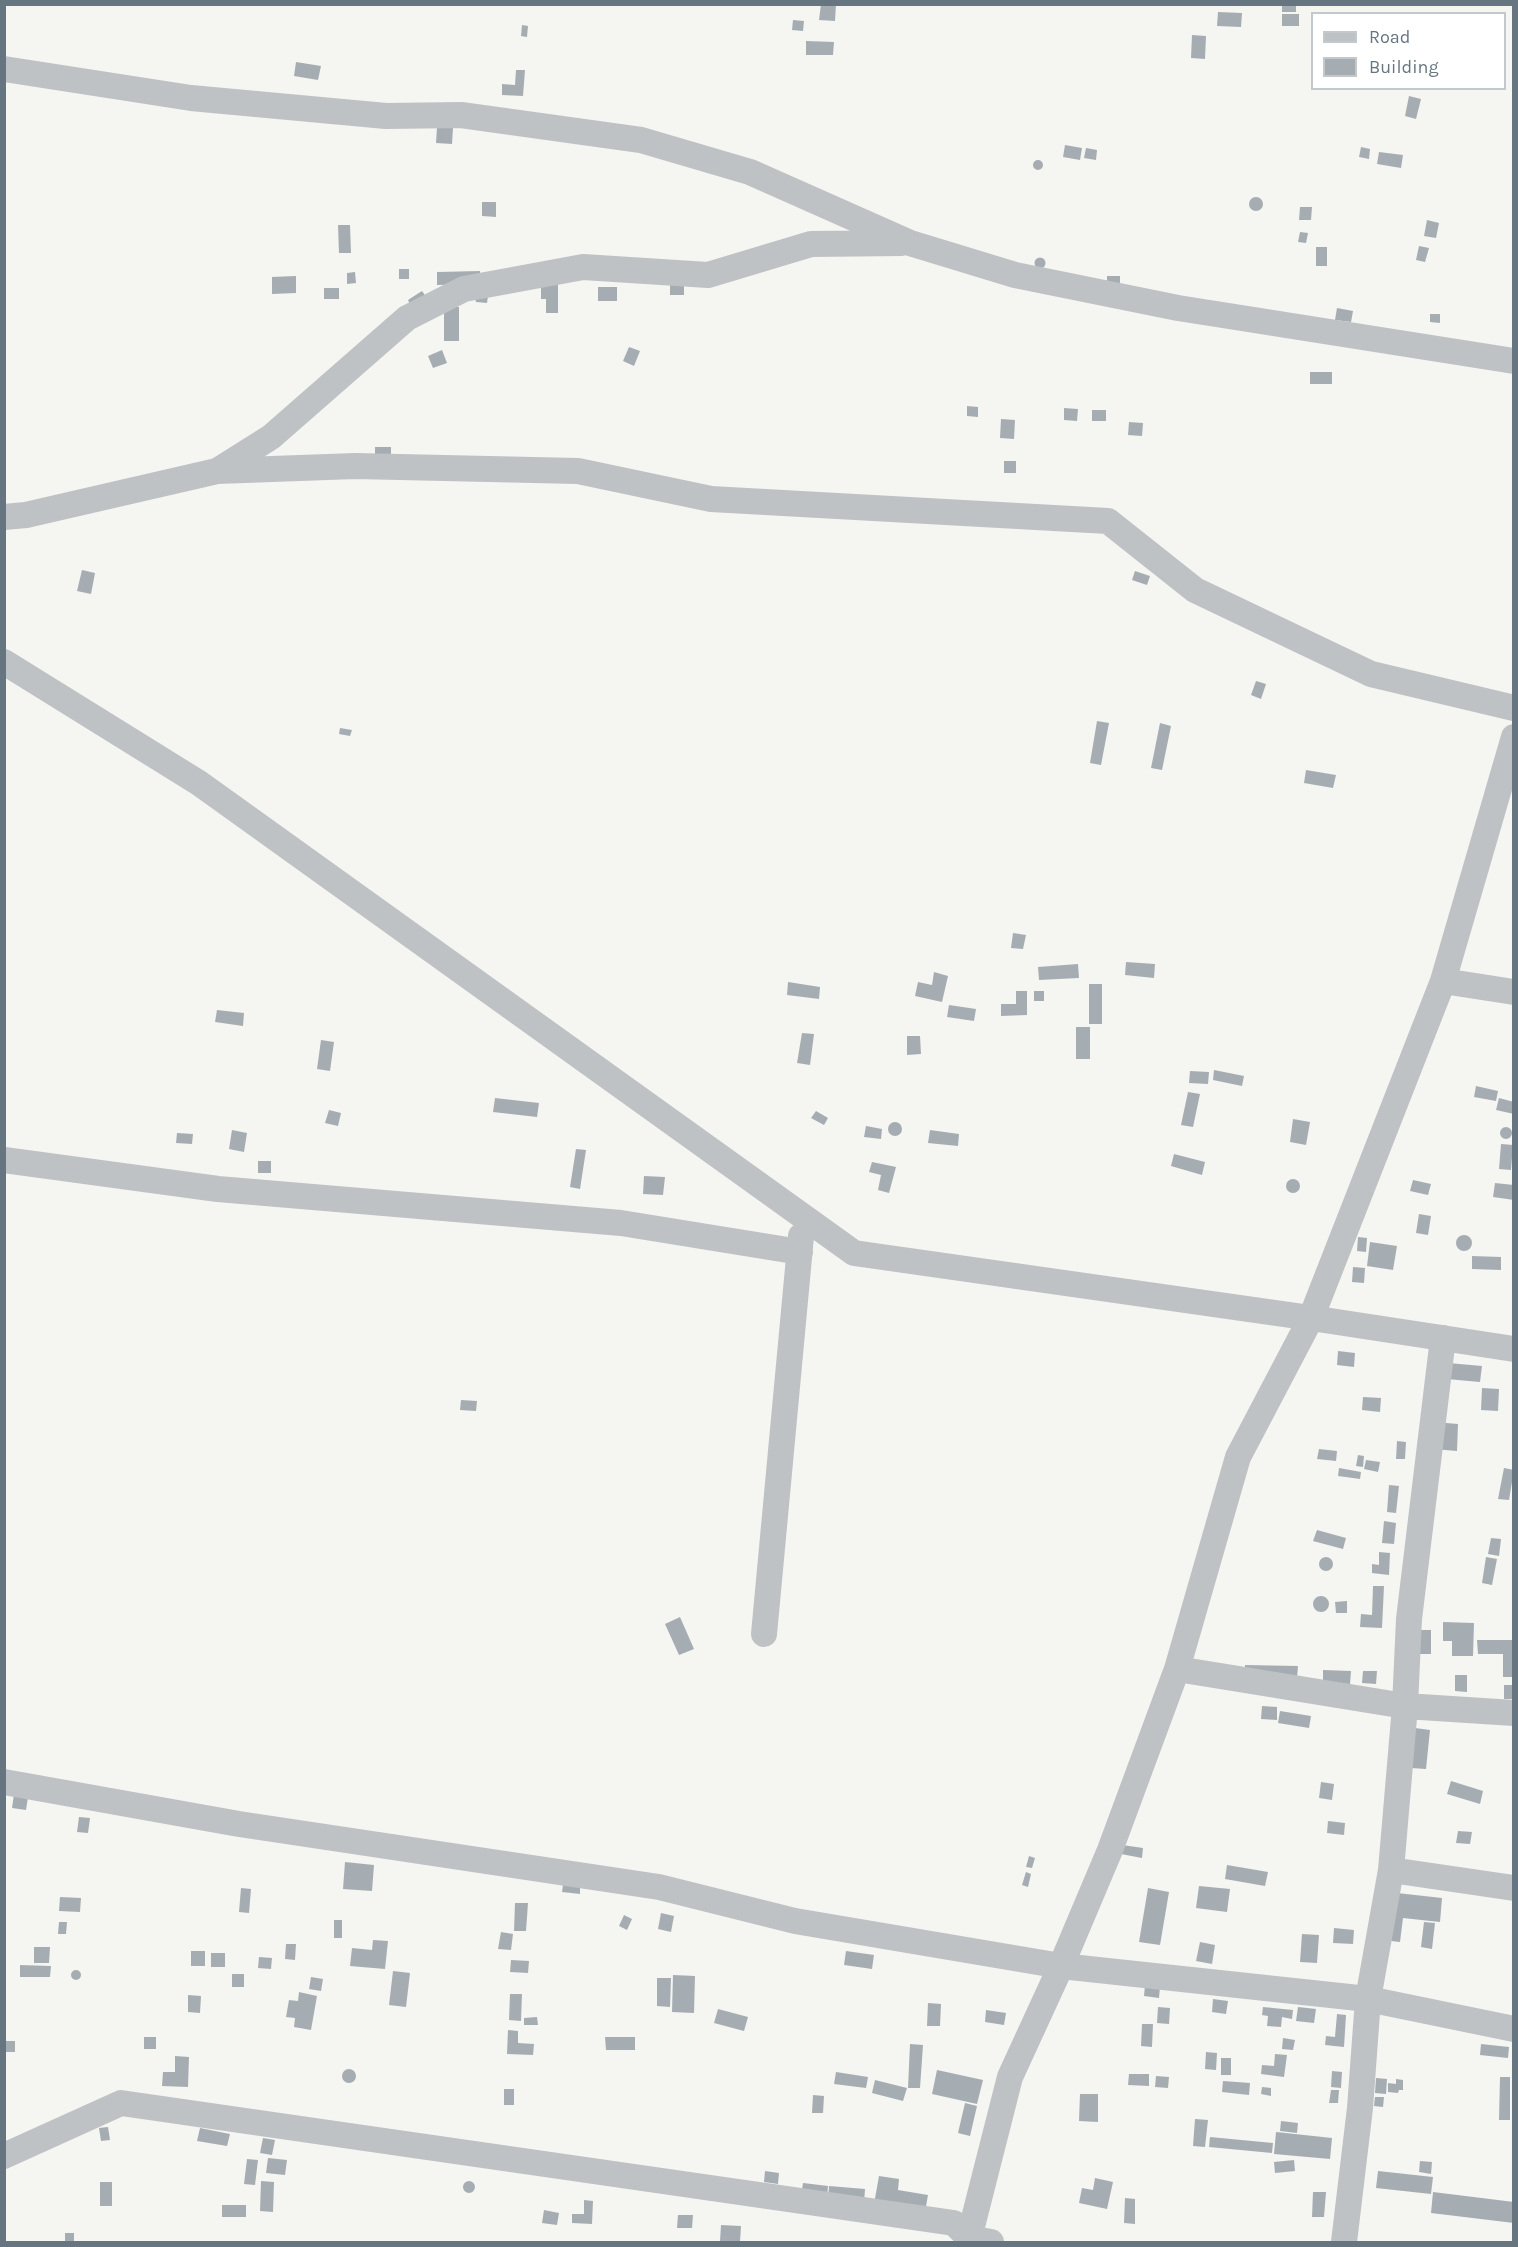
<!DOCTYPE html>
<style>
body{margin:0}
#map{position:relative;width:1518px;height:2247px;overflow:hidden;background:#f5f5f2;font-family:Karla,sans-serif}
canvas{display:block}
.frame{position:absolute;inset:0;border:6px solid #677580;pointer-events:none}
.legend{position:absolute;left:1311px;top:12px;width:195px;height:78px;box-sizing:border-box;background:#fff;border:2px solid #c2c8cc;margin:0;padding:8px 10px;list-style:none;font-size:18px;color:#677580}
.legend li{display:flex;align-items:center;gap:12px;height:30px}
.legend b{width:30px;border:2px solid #c2c8cc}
</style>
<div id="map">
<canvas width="1518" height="2247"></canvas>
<div class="frame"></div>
<ul class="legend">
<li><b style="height:8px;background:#bec2c5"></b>Road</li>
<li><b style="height:16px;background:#a6adb2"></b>Building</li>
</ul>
</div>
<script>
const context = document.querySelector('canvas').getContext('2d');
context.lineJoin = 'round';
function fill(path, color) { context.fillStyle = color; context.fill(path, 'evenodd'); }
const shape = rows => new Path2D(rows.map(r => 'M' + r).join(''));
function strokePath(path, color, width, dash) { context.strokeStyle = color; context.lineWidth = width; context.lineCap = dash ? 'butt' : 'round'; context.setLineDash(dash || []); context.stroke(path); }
fill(shape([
 [821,4,836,4,835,21,819,20],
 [1282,4,1296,4,1296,12,1282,12],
 [1218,12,1242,13,1241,27,1217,26],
 [1282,14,1299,14,1299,26,1282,26],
 [793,20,804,21,803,31,792,30],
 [522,25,528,26,527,37,521,36],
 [1192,35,1206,36,1205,59,1191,58],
 [806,41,834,42,833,55,806,55],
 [296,62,321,66,318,80,294,76],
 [516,70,525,70,523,96,502,95,502,84,515,85],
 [1409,96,1421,99,1416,119,1405,116],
 [437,127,453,128,452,144,436,143],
 [1065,145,1082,148,1080,160,1063,157],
 [1361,147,1370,149,1369,159,1359,157],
 [1086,148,1097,150,1096,160,1084,158],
 [1379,152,1403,155,1401,168,1377,164],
 '1033 165a5 5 0 1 1 10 0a5 5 0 1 1-10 0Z',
 '1249 204a7 7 0 1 1 14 0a7 7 0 1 1-14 0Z',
 [482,202,496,202,496,217,482,216],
 [1300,207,1312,207,1311,220,1299,220],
 [1427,220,1439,223,1436,238,1424,236],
 [338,225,350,225,351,253,339,253],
 [1300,232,1308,233,1306,243,1298,242],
 [1419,246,1429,248,1425,262,1416,260],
 [1316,247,1327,247,1327,266,1316,266],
 '1034.5 263a5.5 5.5 0 1 1 11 0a5.5 5.5 0 1 1-11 0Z',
 [399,269,409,269,409,279,399,279],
 [480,271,480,284,437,285,437,272],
 [355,272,356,283,347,284,347,273],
 [296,276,296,293,272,294,272,277],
 [1107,276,1120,276,1120,287,1107,287],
 [670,283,684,283,684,295,670,295],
 [541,285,558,285,558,313,546,313,546,299,541,299],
 [598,287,617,287,617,301,598,301],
 [324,288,339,288,339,299,324,299],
 [422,291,427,298,412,308,408,300],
 [488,296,487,303,476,302,475,298],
 [444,307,459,307,459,341,444,341],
 [1337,308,1353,311,1351,322,1335,320],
 [1430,314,1440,314,1440,323,1430,322],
 [629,347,640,351,634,366,623,361],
 [442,350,447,363,433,368,428,356],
 [1310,372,1332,372,1332,384,1310,384],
 [967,406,978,407,978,417,967,416],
 [1064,408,1078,409,1077,421,1064,420],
 [1092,410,1106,410,1106,421,1092,421],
 [1001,419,1015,420,1014,439,1000,438],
 [1129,422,1143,423,1142,436,1128,435],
 [375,447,391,447,391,461,375,461],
 [1004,461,1016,461,1016,473,1004,473],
 [82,570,95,573,91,594,77,591],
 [1135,571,1150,576,1147,585,1132,580],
 [1256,681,1266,684,1261,699,1251,695],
 [1097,721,1109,723,1101,765,1090,763],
 [1160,723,1171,726,1162,770,1151,768],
 [340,728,352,730,350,736,339,734],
 [1306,770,1336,775,1333,788,1304,783],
 [1013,933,1026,935,1023,949,1011,948],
 [1126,962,1155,964,1154,978,1125,975],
 [1078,964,1079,978,1039,980,1038,967],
 [934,972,948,976,942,1002,915,996,918,982,932,985],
 [788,982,820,987,819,999,787,995],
 [1089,984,1102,984,1102,1024,1089,1024],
 [1016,991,1027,991,1027,1015,1001,1016,1001,1004,1016,1004],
 [1034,991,1044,991,1044,1001,1034,1001],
 [949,1005,976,1009,974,1021,947,1017],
 [217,1010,244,1013,243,1026,215,1022],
 [1076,1027,1090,1027,1090,1059,1076,1059],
 [802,1033,814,1034,810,1065,797,1063],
 [907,1036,920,1036,921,1054,907,1055],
 [321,1040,334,1042,330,1071,317,1069],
 [1214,1070,1244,1076,1242,1086,1213,1080],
 [1190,1071,1209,1072,1208,1084,1189,1083],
 [1476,1086,1498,1091,1496,1101,1474,1097],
 [1188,1092,1200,1094,1193,1127,1181,1125],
 [495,1098,539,1103,537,1117,493,1112],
 [1499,1098,1514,1102,1514,1114,1496,1110],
 [329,1110,341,1113,338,1126,325,1123],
 [816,1111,828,1118,824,1125,811,1118],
 [1293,1119,1310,1122,1306,1145,1290,1142],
 '888 1129a7 7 0 1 1 14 0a7 7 0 1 1-14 0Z',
 [866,1126,882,1129,881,1139,864,1137],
 '1500 1133a6 6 0 1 1 12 0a6 6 0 1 1-12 0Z',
 [232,1130,247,1133,244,1152,229,1149],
 [930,1130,959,1134,958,1146,928,1143],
 [177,1133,193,1134,192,1144,176,1143],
 [1501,1144,1513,1145,1511,1170,1499,1169],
 [576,1149,586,1150,580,1189,570,1187],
 [1174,1154,1205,1162,1202,1175,1171,1166],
 [258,1161,271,1161,271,1173,258,1173],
 [872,1162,896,1167,889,1193,878,1190,881,1175,869,1172],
 [644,1176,665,1177,663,1195,643,1194],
 '1286 1186a7 7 0 1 1 14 0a7 7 0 1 1-14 0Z',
 [1413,1180,1431,1184,1428,1195,1410,1191],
 [1495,1183,1514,1185,1514,1200,1493,1197],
 [1419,1214,1431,1216,1428,1235,1416,1233],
 '1456 1243a8 8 0 1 1 16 0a8 8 0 1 1-16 0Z',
 [1358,1237,1367,1238,1366,1252,1357,1251],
 [1370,1242,1397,1246,1393,1270,1367,1266],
 [1472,1256,1501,1257,1501,1270,1472,1269],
 [1353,1267,1365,1268,1364,1283,1352,1282],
 [1338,1351,1355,1353,1354,1367,1337,1365],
 [1448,1363,1482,1366,1480,1382,1447,1379],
 [1482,1388,1499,1389,1498,1411,1481,1410],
 [1363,1397,1381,1398,1380,1412,1362,1410],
 [461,1400,477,1401,476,1411,460,1410],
 [1434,1422,1458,1424,1457,1451,1433,1449],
 [1397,1441,1406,1442,1405,1459,1396,1459],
 [1319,1449,1337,1451,1336,1461,1317,1459],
 [1358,1455,1364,1456,1363,1467,1356,1466],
 [1366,1460,1380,1462,1378,1472,1364,1469],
 [1339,1468,1361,1472,1360,1479,1338,1476],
 [1504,1468,1514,1470,1509,1500,1498,1499],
 [1389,1485,1399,1486,1396,1513,1387,1512],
 [1384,1521,1396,1523,1394,1544,1382,1543],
 [1317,1530,1346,1538,1343,1549,1313,1541],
 [1491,1538,1501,1539,1499,1556,1488,1554],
 [1379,1552,1390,1553,1389,1575,1372,1573,1372,1564,1379,1565],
 '1319 1564a7 7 0 1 1 14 0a7 7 0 1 1-14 0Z',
 [1486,1557,1497,1559,1492,1585,1482,1583],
 [1373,1586,1384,1586,1382,1628,1360,1627,1361,1614,1372,1615],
 '1313 1604a8 8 0 1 1 16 0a8 8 0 1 1-16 0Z',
 [1347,1601,1347,1613,1336,1613,1335,1602],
 [680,1617,694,1649,679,1655,665,1624],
 [1443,1622,1474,1623,1473,1656,1452,1656,1452,1641,1443,1641],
 [1412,1630,1431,1630,1431,1654,1411,1654],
 [1477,1640,1514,1640,1514,1677,1503,1677,1503,1654,1478,1654],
 [1245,1665,1298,1666,1297,1678,1245,1677],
 [1323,1670,1351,1671,1350,1684,1323,1683],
 [1363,1671,1377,1671,1376,1684,1362,1683],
 [1455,1675,1467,1675,1467,1692,1455,1691],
 [1504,1685,1514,1685,1514,1699,1504,1699],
 [1262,1706,1277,1707,1277,1720,1261,1719],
 [1280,1711,1311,1716,1309,1728,1278,1723],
 [1415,1728,1430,1730,1426,1769,1411,1768],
 [1451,1781,1483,1791,1480,1804,1447,1794],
 [1321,1782,1334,1784,1332,1800,1319,1798],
 [14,1794,28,1797,26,1810,12,1808],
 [79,1817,90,1818,88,1833,77,1832],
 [1328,1821,1345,1823,1344,1835,1327,1833],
 [1458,1831,1472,1832,1470,1844,1456,1843],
 [1122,1845,1143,1848,1142,1858,1121,1854],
 [1029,1856,1035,1858,1032,1868,1026,1867],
 [345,1862,374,1865,372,1891,343,1889],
 [1227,1865,1268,1872,1265,1886,1225,1879],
 [1026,1872,1031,1874,1028,1887,1022,1885],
 [563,1885,580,1887,580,1894,562,1892],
 [1199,1886,1230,1889,1227,1912,1196,1908],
 [241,1888,251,1889,249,1913,239,1912],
 [1148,1888,1169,1892,1160,1945,1139,1942],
 [1397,1893,1442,1898,1440,1922,1403,1918,1400,1942,1391,1941],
 [60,1897,81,1898,80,1912,59,1911],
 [515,1903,528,1903,526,1931,514,1931],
 [661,1913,674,1916,671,1932,658,1929],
 [624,1915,632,1919,627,1930,619,1926],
 [334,1920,342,1920,342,1938,334,1938],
 [59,1922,67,1922,66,1934,58,1934],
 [1424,1922,1435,1923,1432,1949,1421,1947],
 [1334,1928,1354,1930,1353,1944,1333,1943],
 [501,1932,513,1934,511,1950,498,1949],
 [1302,1934,1319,1935,1317,1963,1300,1962],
 [373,1940,388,1941,385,1969,350,1966,352,1948,372,1950],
 [1200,1942,1215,1945,1212,1964,1196,1961],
 [286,1944,296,1944,295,1960,285,1959],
 [34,1947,50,1947,49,1963,34,1963],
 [191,1951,205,1951,205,1966,191,1966],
 [846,1951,874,1955,872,1969,844,1965],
 [211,1953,225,1953,225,1967,211,1967],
 [259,1957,272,1958,271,1969,258,1968],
 [511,1960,529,1961,528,1973,510,1972],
 [20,1965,51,1966,50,1977,20,1977],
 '71 1975a5 5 0 1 1 10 0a5 5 0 1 1-10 0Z',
 [393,1971,410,1973,406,2007,389,2005],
 [232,1974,244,1974,244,1987,232,1987],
 [673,1975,695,1976,694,2013,672,2012],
 [311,1977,323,1979,321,1991,309,1989],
 [657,1978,671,1978,670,2007,657,2006],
 [1145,1985,1160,1987,1159,1998,1144,1996],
 [299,1992,317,1996,311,2030,294,2027,295,2018,286,2017,289,2000,298,2001],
 [510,1994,522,1994,521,2021,509,2020],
 [188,1995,201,1996,200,2013,188,2012],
 [1213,1999,1228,2001,1226,2014,1212,2012],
 [928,2003,941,2004,940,2026,927,2026],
 [1158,2007,1170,2008,1169,2024,1157,2023],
 [1263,2007,1293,2010,1292,2019,1282,2017,1281,2027,1267,2026,1268,2016,1262,2015],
 [1298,2007,1316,2009,1314,2023,1296,2021],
 [718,2009,748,2017,744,2031,714,2023],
 [986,2010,1006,2013,1004,2025,985,2022],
 [1337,2014,1346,2015,1344,2047,1325,2045,1326,2036,1335,2037],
 [537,2017,538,2025,524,2025,524,2018],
 [1142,2024,1153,2024,1152,2047,1141,2046],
 [508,2030,518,2031,518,2043,534,2044,533,2055,507,2054],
 [144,2037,156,2037,156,2049,144,2049],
 [605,2037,635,2037,635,2050,606,2050],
 [1283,2038,1295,2040,1293,2050,1282,2049],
 [4,2041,15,2041,15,2052,4,2052],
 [910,2044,923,2045,920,2088,908,2088],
 [1481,2044,1509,2047,1508,2058,1480,2055],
 [1206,2052,1217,2053,1216,2070,1205,2069],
 [1275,2054,1287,2055,1284,2077,1261,2074,1262,2065,1274,2066],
 [175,2056,189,2057,188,2087,162,2086,163,2072,175,2072],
 [1221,2058,1231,2058,1231,2075,1221,2075],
 '342 2076a7 7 0 1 1 14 0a7 7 0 1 1-14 0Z',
 [937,2070,983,2080,977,2104,932,2094],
 [1332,2071,1342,2072,1341,2088,1331,2087],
 [836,2072,868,2077,866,2088,834,2084],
 [1129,2074,1149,2074,1149,2086,1128,2085],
 [1156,2076,1169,2077,1168,2088,1155,2087],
 [1500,2077,1510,2077,1510,2120,1499,2120],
 [1376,2078,1387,2079,1386,2094,1375,2093],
 [1396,2079,1403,2080,1403,2090,1399,2090,1398,2093,1388,2092,1388,2083,1396,2084],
 [875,2080,907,2088,903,2101,872,2093],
 [1223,2081,1250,2083,1249,2095,1222,2092],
 [1262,2087,1271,2088,1271,2096,1261,2094],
 [504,2089,514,2089,514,2105,504,2105],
 [1331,2090,1339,2090,1338,2103,1329,2103],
 [1080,2094,1098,2094,1098,2122,1079,2121],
 [813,2095,824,2096,823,2113,812,2113],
 [1375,2097,1384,2097,1383,2107,1374,2106],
 [965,2103,977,2106,970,2136,958,2133],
 [1195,2119,1208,2120,1205,2147,1193,2146],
 [1281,2121,1298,2123,1297,2133,1280,2131],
 [108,2127,110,2140,101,2141,99,2128],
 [200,2128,230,2134,227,2146,197,2141],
 [1276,2132,1332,2138,1330,2159,1274,2154],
 [1210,2137,1273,2143,1272,2153,1209,2147],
 [263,2138,275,2140,272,2155,260,2153],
 [268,2158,287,2160,285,2175,266,2173],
 [247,2159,258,2160,255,2185,244,2184],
 [1294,2160,1295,2171,1275,2173,1274,2162],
 [1420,2161,1432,2162,1431,2174,1419,2172],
 [765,2171,779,2173,778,2184,764,2182],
 [1378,2171,1433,2177,1431,2194,1376,2188],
 [879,2176,899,2179,898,2190,928,2195,925,2212,874,2204],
 [1095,2178,1113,2182,1107,2209,1079,2203,1082,2188,1093,2190],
 '463 2187a6 6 0 1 1 12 0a6 6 0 1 1-12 0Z',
 [261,2181,274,2182,273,2212,260,2211],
 [100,2182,112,2182,112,2206,100,2206],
 [803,2183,828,2186,827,2198,801,2196],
 [829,2186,865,2189,864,2204,828,2202],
 [1313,2192,1326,2192,1324,2217,1312,2217],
 [1433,2192,1514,2202,1514,2223,1431,2213],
 [1125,2198,1135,2199,1135,2224,1124,2223],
 [584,2200,593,2201,592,2224,572,2223,572,2214,584,2214],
 [222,2205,246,2205,246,2217,222,2217],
 [544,2210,559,2213,557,2225,542,2223],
 [678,2215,693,2215,692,2228,677,2228],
 [721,2225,741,2226,740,2242,720,2241],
 [65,2233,74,2233,74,2242,65,2242]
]), '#a6adb2');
strokePath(shape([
 [4,69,191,98,386,116,461,115,641,140,750,172,910,243,1015,275,1178,308,1514,361],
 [217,471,271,437,407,318,464,289,583,267,708,275,811,244,901,243],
 [4,517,26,515,217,471,355,466,578,471,711,499,1108,521,1195,590,1371,674,1514,708],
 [4,662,199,783,854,1253,1311,1318,1514,1349],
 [1443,981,1514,992],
 [4,1160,218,1189,621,1223,800,1252],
 [764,1634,801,1236],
 [1177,1669,1405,1706,1514,1713],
 [4,1782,239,1824,659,1887,795,1921,1061,1966,1368,1999,1514,2029],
 [1391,1870,1514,1888],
 [4,2156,121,2103,954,2223,969,2238,991,2242],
 [968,2242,1010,2077,1061,1966,1110,1850,1177,1669,1238,1457,1311,1318,1443,981,1514,737],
 [1344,2242,1360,2108,1368,1999,1391,1870,1405,1706,1409,1619,1443,1338]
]), '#bec2c5', 26);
</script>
